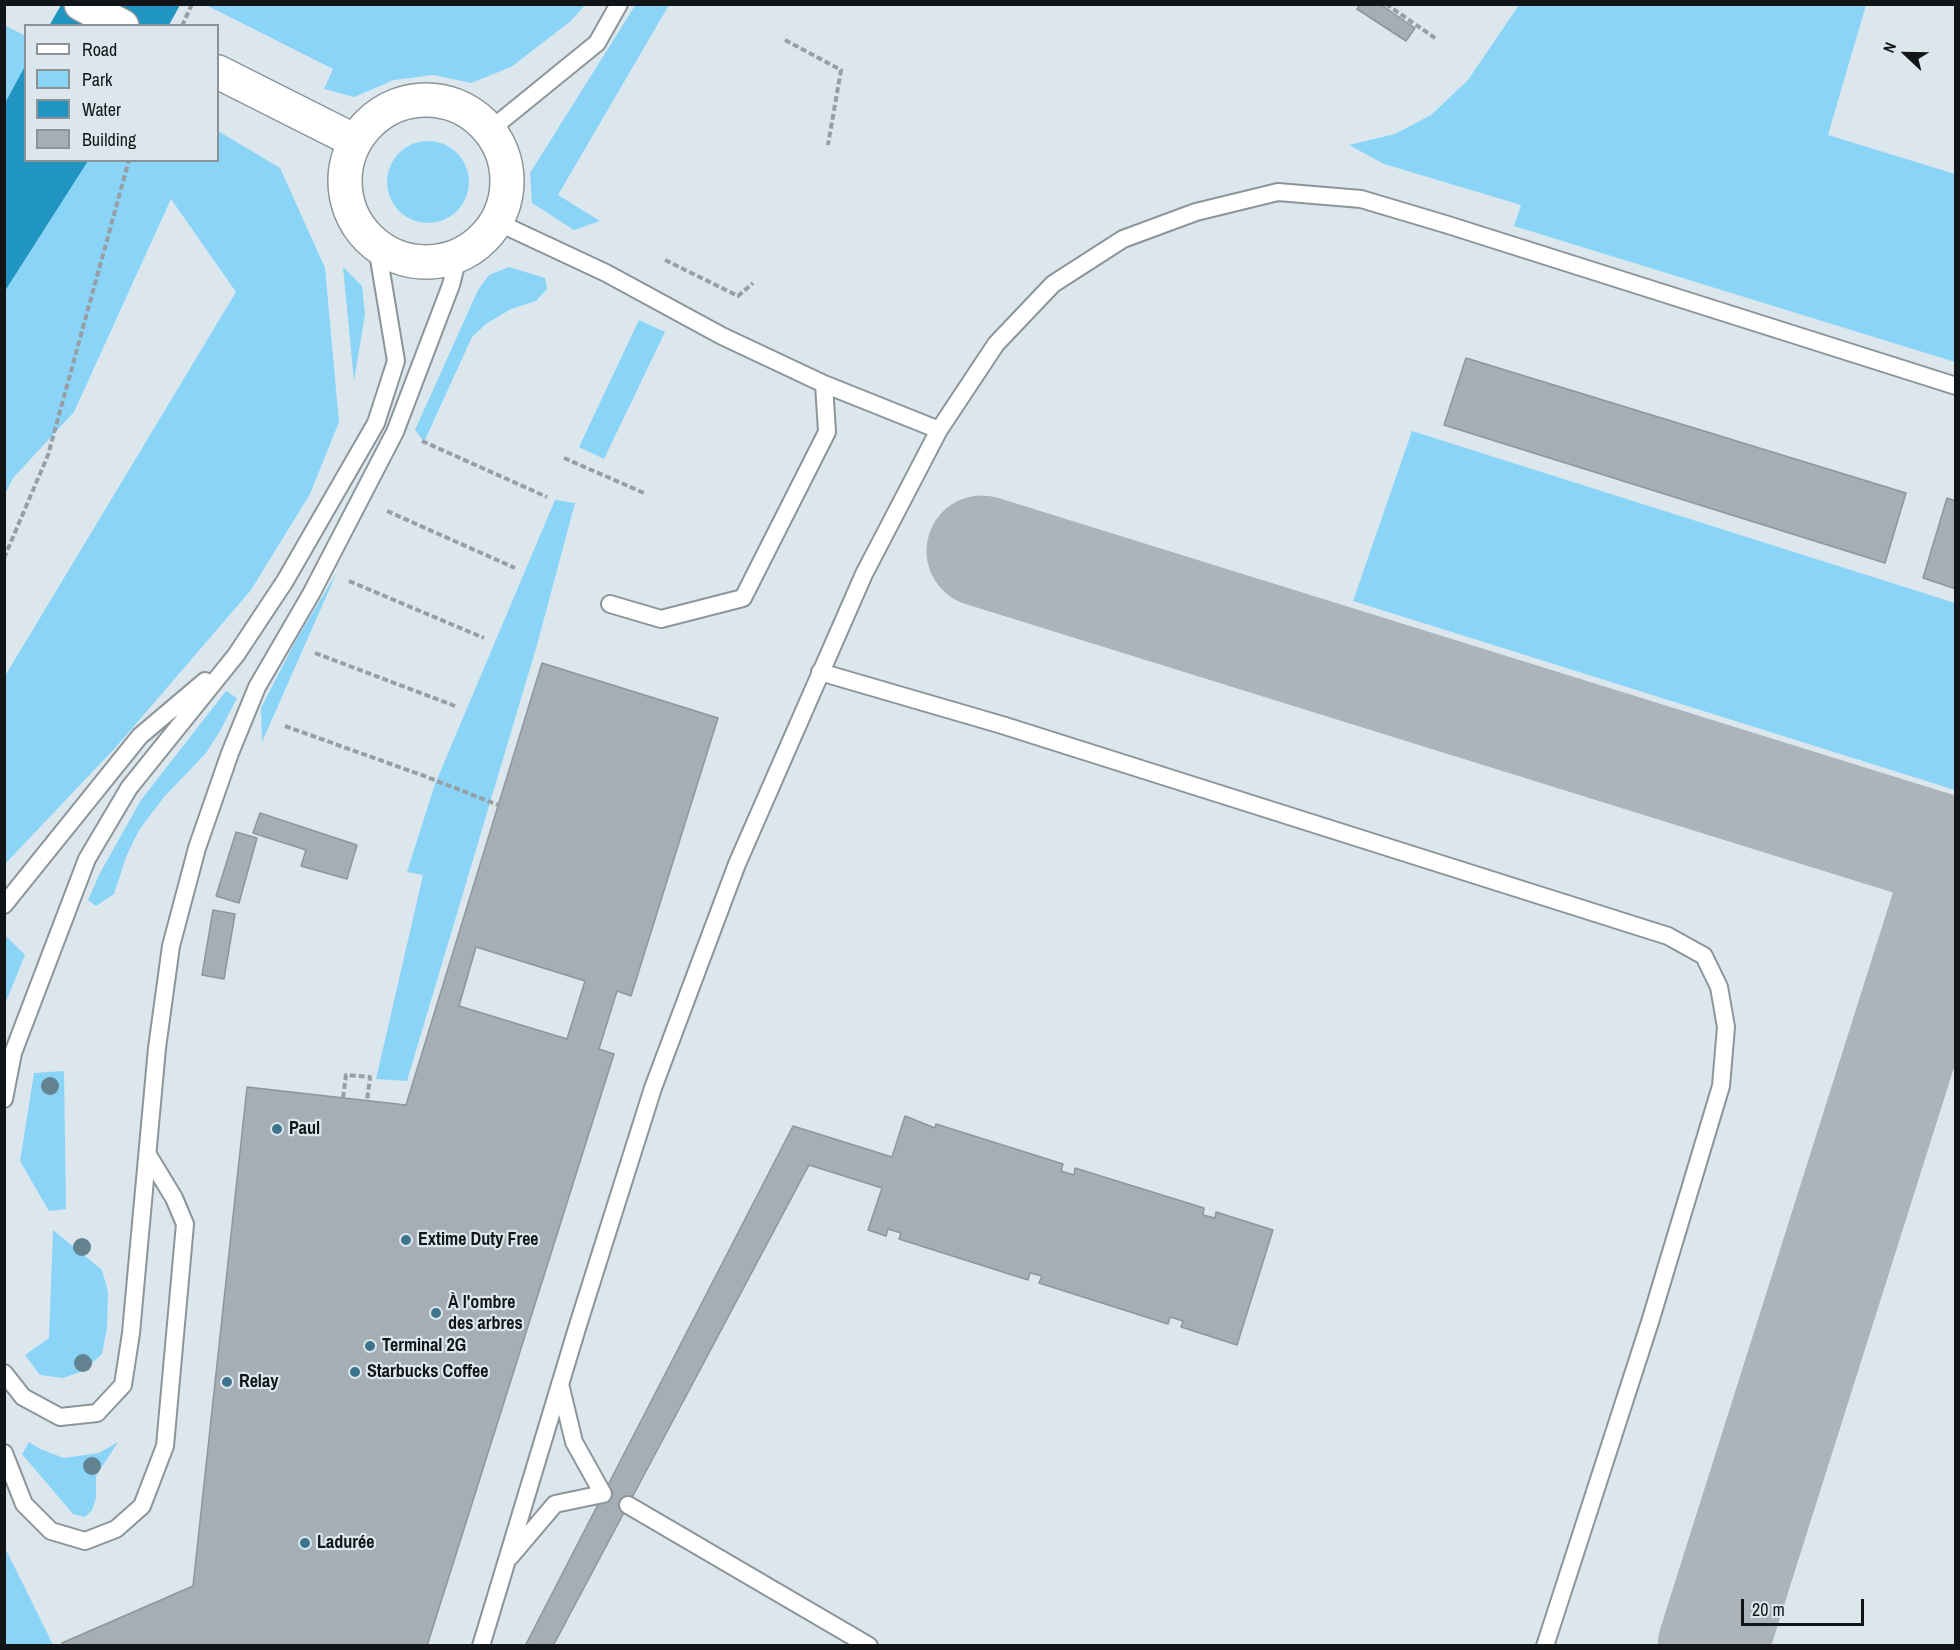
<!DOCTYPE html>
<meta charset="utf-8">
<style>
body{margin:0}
#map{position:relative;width:1960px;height:1650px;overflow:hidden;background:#dce7ed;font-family:"Archivo Narrow",sans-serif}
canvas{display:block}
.frame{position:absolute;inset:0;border:6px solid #121517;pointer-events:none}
.legend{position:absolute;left:24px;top:24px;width:195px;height:138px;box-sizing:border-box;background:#dce7ed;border:2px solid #8b9397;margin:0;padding:8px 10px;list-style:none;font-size:18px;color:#121517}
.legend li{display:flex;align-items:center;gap:12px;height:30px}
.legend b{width:30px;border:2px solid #8b9397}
.north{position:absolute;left:1876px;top:24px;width:60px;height:60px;-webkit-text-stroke:4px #dce7ed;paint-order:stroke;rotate:292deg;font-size:16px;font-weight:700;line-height:24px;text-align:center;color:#121517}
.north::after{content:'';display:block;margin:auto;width:21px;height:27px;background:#121517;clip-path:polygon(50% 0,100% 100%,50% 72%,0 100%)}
.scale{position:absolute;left:1741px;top:1599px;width:123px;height:27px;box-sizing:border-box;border:3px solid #121517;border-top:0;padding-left:8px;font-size:18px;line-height:21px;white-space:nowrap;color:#121517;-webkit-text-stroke:4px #dce7ed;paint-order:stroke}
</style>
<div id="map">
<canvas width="1960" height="1650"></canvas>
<div class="frame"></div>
<ul class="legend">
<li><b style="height:8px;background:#fff"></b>Road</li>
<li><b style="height:16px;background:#8ad4f8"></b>Park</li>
<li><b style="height:16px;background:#2195c2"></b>Water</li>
<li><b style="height:16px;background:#a4aeb4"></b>Building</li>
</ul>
<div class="north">N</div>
<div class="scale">20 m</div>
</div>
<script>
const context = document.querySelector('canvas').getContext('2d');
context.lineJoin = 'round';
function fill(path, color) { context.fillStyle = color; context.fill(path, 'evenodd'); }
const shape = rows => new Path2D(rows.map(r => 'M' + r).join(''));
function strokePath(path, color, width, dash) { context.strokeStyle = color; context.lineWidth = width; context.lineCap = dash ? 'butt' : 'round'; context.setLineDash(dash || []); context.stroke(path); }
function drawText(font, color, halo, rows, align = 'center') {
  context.font = font + ' "Archivo Narrow",sans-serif'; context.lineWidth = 4.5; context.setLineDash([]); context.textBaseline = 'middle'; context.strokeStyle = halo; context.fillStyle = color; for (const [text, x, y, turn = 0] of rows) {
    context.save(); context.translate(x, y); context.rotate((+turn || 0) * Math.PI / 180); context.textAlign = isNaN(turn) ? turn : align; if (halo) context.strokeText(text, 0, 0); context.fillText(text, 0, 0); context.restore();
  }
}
fill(shape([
 [636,4,669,5,558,195,600,221,574,230,532,203,530,173],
 [206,5,585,5,571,21,511,67,471,83,433,75,394,80,354,97,324,89,333,69],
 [1519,5,1866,5,1828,135,1955,174,1955,362,1514,226,1521,205,1384,164,1349,145,1395,134,1431,115,1468,80],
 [4,25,26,36,25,66,5,103],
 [218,131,280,168,325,268,339,422,310,494,251,590,116,747,5,864,5,676,236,292,171,199,74,412,13,478,5,494,5,291,88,161,218,160],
 '387 182a41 41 0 1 1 82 0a41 41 0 1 1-82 0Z',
 [343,267,362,286,365,314,354,381],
 [509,267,545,278,547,289,536,301,511,309,486,324,472,337,424,442,415,430,478,290,489,275],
 [639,320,665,332,604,459,579,447],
 [1412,431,1955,603,1955,790,1353,601],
 [555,500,575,503,537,645,407,1081,376,1079,423,875,407,872,435,784],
 [337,572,262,742,261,708,295,642],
 [226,691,237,698,220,731,206,753,164,797,139,830,126,857,114,894,96,906,88,900,100,873,141,800],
 [6,936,25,955,5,1004,4,937],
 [64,1071,66,1209,49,1211,20,1161,34,1073],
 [53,1230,102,1270,108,1292,107,1328,102,1354,83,1371,63,1378,40,1375,25,1355,49,1338],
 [29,1442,40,1449,64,1458,99,1453,118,1442,96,1476,96,1498,92,1510,85,1517,73,1514,22,1454],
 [4,1546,26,1590,53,1645,5,1645]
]), '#8ad4f8');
fill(shape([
 [61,5,180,5,169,25,49,26],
 [25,66,26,160,88,161,5,291,5,103]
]), '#2195c2');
strokePath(shape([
 [982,551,1956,854],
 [1713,1646,1956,877]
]), '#abb4ba', 111);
const building = shape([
 [1360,4,1380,4,1415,28,1406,41,1357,9,1360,4],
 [1466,358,1906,493,1885,563,1444,425,1466,358],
 [1947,498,1956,501,1956,589,1923,578,1947,498],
 [542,663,718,718,631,996,617,991,599,1049,614,1054,427,1646,63,1646,62,1643,193,1586,247,1087,406,1105,542,663],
 [476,947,585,981,567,1039,459,1006,476,947],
 [260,813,357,845,347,879,301,866,306,850,253,833,260,813],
 [236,832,257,838,239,903,216,896,236,832],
 [213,910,235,914,224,979,202,975,213,910],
 [905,1116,935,1128,936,1124,1063,1164,1061,1171,1074,1175,1075,1168,1204,1208,1203,1215,1215,1218,1216,1212,1273,1230,1237,1345,1181,1327,1183,1321,1170,1317,1168,1324,1039,1283,1042,1276,1030,1273,1028,1280,899,1239,901,1233,888,1229,886,1236,868,1230,882,1188,809,1165,553,1646,525,1646,793,1126,892,1157,905,1116]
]);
fill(building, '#a4aeb4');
strokePath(building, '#8c979c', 1.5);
const service = shape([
 [490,130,597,43,619,4],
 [497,222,606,273,722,336,824,384,827,432,743,598,661,619,610,604],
 [824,384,939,430],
 [820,672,1002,725,1668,936,1704,956,1719,987,1726,1027,1721,1086,1650,1322,1545,1646],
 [4,905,140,736,205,681],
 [4,1099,13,1053,87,859,129,788,236,655,285,581,376,423,396,361,377,247],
 [4,1373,23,1397,60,1417,97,1413,123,1385,131,1333,157,1048,171,946,197,848,230,753,257,687,311,594,395,432,451,285,458,257],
 [4,1453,24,1504,51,1531,85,1541,116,1529,142,1506,165,1446,185,1224,174,1198,148,1155],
 [628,1505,869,1646],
 [510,1557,555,1504,603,1494,574,1442,560,1384],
 [481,1646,578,1325,653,1088,737,864,864,574,939,430,996,344,1053,284,1123,239,1196,212,1278,192,1361,199,1445,224,1956,386]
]);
const minor = shape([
 [81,4,122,26],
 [218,72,355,141],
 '345 181a81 81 0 1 1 162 0a81 81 0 1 1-162 0Z'
]);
strokePath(service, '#8b959a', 20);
strokePath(minor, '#8b959a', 36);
strokePath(shape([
 [1386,4,1435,38],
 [182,26,192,4],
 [785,40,841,70,828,145],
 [665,260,738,296,753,283],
 [422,441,547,497],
 [564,458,644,493],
 [387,511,515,568],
 [4,558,48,455,129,160],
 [349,581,484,638],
 [315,653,455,706],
 [285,726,427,777,498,805],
 [343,1098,346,1075,370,1077,367,1101]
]), '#979fa4', 4, [6, 3]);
strokePath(service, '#fff', 16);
strokePath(minor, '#fff', 33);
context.fillStyle = '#648391';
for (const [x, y] of [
 [50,1086],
 [82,1247],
 [83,1363],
 [92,1466]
]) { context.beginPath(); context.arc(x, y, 9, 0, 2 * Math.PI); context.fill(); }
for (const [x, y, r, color] of [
 [277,1129,6,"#3c748e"],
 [406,1240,6,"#3c748e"],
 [436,1313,6,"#3c748e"],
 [370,1346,6,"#3c748e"],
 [355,1372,6,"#3c748e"],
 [227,1382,6,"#3c748e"],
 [305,1543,6,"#3c748e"]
]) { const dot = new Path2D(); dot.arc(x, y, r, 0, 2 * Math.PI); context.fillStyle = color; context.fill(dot); strokePath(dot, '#dce7ed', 2); }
drawText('bold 18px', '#121517', '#dce7ed', [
 ["Paul",289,1129],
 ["Extime Duty Free",418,1240],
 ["À l'ombre",448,1303],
 ["des arbres",448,1324],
 ["Terminal 2G",382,1346],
 ["Starbucks Coffee",367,1372],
 ["Relay",239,1382],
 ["Ladurée",317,1543]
], 'left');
</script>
